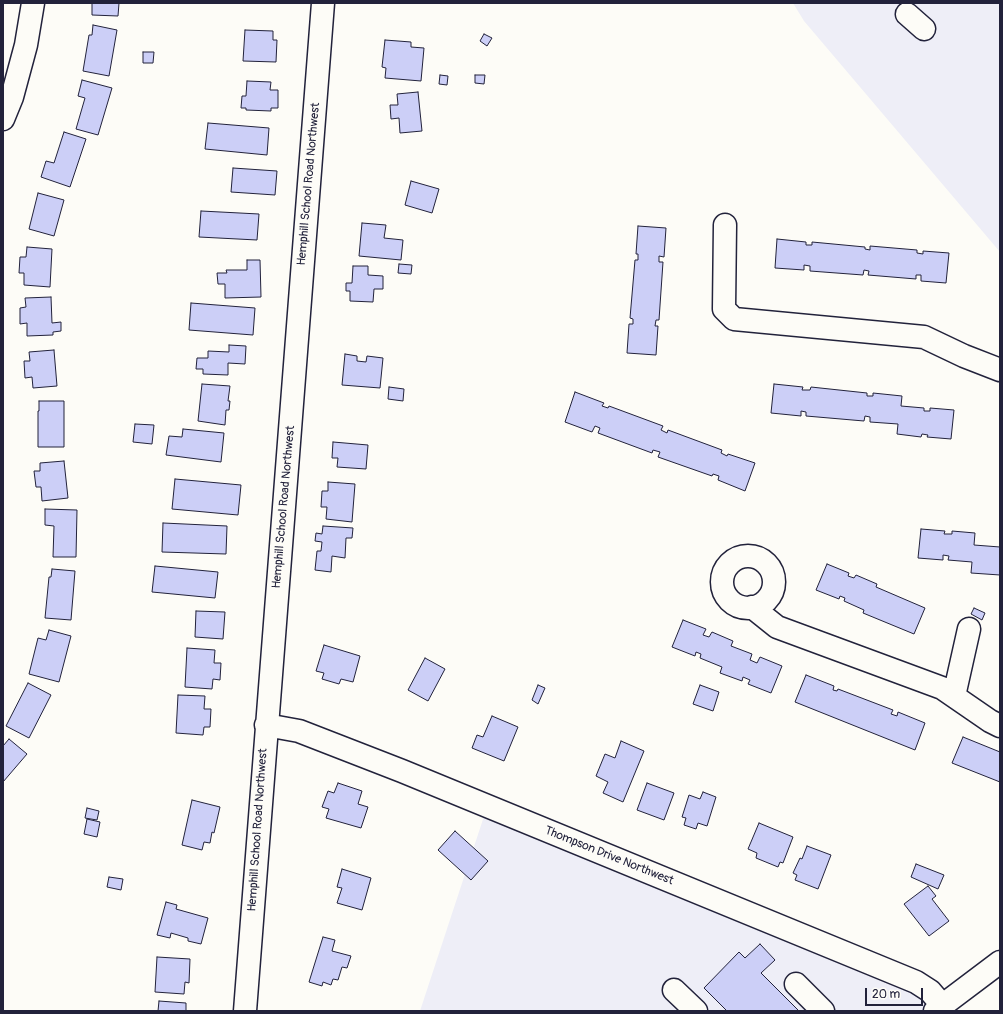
<!DOCTYPE html>
<style>
body{margin:0}
#map{position:relative;width:1003px;height:1014px;overflow:hidden;background:#fdfcf7;font-family:Pangolin,sans-serif}
canvas{display:block}
.frame{position:absolute;inset:0;border:4px solid #22223b;pointer-events:none}
.scale{position:absolute;left:865px;top:988px;width:58px;height:18px;box-sizing:border-box;border:2px solid #22223b;border-top:0;padding-left:5px;font-size:12px;line-height:14px;white-space:nowrap;color:#22223b;-webkit-text-stroke:3px #fdfcf7;paint-order:stroke}
</style>
<div id="map">
<canvas width="1003" height="1014"></canvas>
<div class="frame"></div>
<div class="scale">20 m</div>
</div>
<script>
const context = document.querySelector('canvas').getContext('2d');
context.lineJoin = 'round';
function fill(path, color) { context.fillStyle = color; context.fill(path, 'evenodd'); }
const shape = rows => new Path2D(rows.map(r => 'M' + r).join(''));
function strokePath(path, color, width, dash) { context.strokeStyle = color; context.lineWidth = width; context.lineCap = dash ? 'butt' : 'round'; context.setLineDash(dash || []); context.stroke(path); }
function drawText(font, color, halo, rows, align = 'center') {
  context.font = font + ' Pangolin,sans-serif'; context.lineWidth = 3.5; context.setLineDash([]); context.textBaseline = 'middle'; context.strokeStyle = halo; context.fillStyle = color; for (const [text, x, y, turn = 0] of rows) {
    context.save(); context.translate(x, y); context.rotate((+turn || 0) * Math.PI / 180); context.textAlign = isNaN(turn) ? turn : align; if (halo) context.strokeText(text, 0, 0); context.fillText(text, 0, 0); context.restore();
  }
}
fill(shape([
 [793,3,1000,3,1000,252,804,21],
 [490,798,944,999,933,1011,420,1011]
]), '#eeeef7');
const building = shape([
 [92,3,119,3,118,16,92,15,92,3],
 [93,25,117,30,109,76,83,71,89,35,92,35,93,25],
 [245,30,273,31,273,40,277,40,276,62,243,61,245,30],
 [484,34,492,38,487,46,480,41,484,34],
 [385,40,411,42,411,47,424,48,421,81,385,78,386,68,382,67,385,40],
 [143,52,154,52,153,63,143,63,143,52],
 [440,75,448,76,447,85,439,84,440,75],
 [475,75,485,75,484,84,475,83,475,75],
 [82,80,112,88,98,135,76,129,85,98,78,96,82,80],
 [247,81,271,82,270,90,278,90,278,108,271,108,271,111,246,110,246,108,241,108,242,96,246,96,247,81],
 [418,92,422,131,400,133,399,118,391,119,390,105,398,105,397,94,418,92],
 [208,123,269,128,267,155,205,149,208,123],
 [64,132,86,139,70,187,41,177,46,161,54,163,64,132],
 [233,168,277,171,275,195,231,192,233,168],
 [411,181,439,189,432,213,405,205,411,181],
 [38,193,64,200,54,236,29,229,38,193],
 [201,211,259,214,257,240,199,237,201,211],
 [362,223,386,225,384,238,403,240,401,260,359,256,362,223],
 [638,226,666,228,664,257,659,256,659,262,663,262,659,320,656,320,655,326,658,326,656,355,627,353,629,324,633,324,633,319,630,318,635,260,638,260,638,254,636,254,638,226],
 [777,239,806,242,806,245,812,245,812,242,865,247,865,249,870,250,870,246,917,250,917,253,923,254,923,251,949,253,946,283,921,281,921,275,916,275,916,279,868,275,869,271,864,270,863,275,810,271,810,266,804,265,804,270,775,268,777,239],
 [27,247,52,249,50,287,24,285,24,273,19,273,20,257,26,257,27,247],
 [247,260,260,260,261,297,225,298,225,284,218,284,217,273,227,273,226,270,247,270,247,260],
 [399,264,412,265,411,274,398,273,399,264],
 [353,266,368,266,368,275,383,276,383,289,374,289,373,302,350,301,350,291,346,291,346,283,352,283,353,266],
 [51,297,52,323,61,322,61,331,53,332,53,335,27,336,27,323,20,324,20,308,26,307,25,298,51,297],
 [191,303,255,308,253,335,189,330,191,303],
 [229,345,246,346,245,364,228,363,228,375,203,374,203,369,196,369,197,358,208,358,208,351,229,352,229,345],
 [54,350,57,386,33,388,32,377,25,378,24,361,30,361,29,352,54,350],
 [345,354,357,356,357,361,366,362,367,356,383,358,380,388,342,385,345,354],
 [202,384,230,386,228,401,230,401,229,410,226,410,225,425,198,421,202,384],
 [774,384,803,387,802,390,810,390,811,387,867,393,867,396,873,396,873,393,902,396,901,406,924,408,924,411,930,411,930,408,954,410,951,439,927,437,928,435,922,434,921,437,897,434,898,424,870,422,870,417,865,416,864,421,806,416,806,412,801,411,801,416,771,413,774,384],
 [389,387,404,389,403,401,388,399,389,387],
 [575,392,604,403,602,406,608,408,609,406,663,426,661,430,667,433,668,430,722,450,721,453,727,456,728,454,755,463,745,491,718,480,719,476,713,474,712,476,658,457,660,452,653,450,652,453,598,433,600,428,595,426,592,432,565,422,575,392],
 [39,401,64,401,64,447,38,447,38,411,39,411,39,401],
 [135,424,154,425,152,444,133,442,135,424],
 [183,429,224,433,221,462,166,455,169,436,182,437,183,429],
 [333,442,368,445,366,469,337,467,338,458,332,458,333,442],
 [64,461,68,498,42,501,41,487,36,487,34,471,40,471,40,463,64,461],
 [175,479,241,485,238,515,172,509,175,479],
 [328,482,355,484,352,522,326,519,327,507,321,507,322,491,328,491,328,482],
 [45,509,77,510,76,557,53,557,54,526,45,525,45,509],
 [163,523,227,526,226,554,162,552,163,523],
 [323,526,353,528,352,538,346,538,345,558,332,556,331,572,315,570,317,551,321,551,322,542,315,541,316,533,322,534,323,526],
 [921,529,945,531,944,534,952,534,952,531,975,533,974,545,1000,547,1000,575,971,573,972,562,948,560,949,556,943,555,943,560,918,558,921,529],
 [827,564,849,573,848,576,854,578,856,575,877,584,876,587,925,608,914,634,863,613,864,610,844,601,845,598,840,596,839,599,816,590,827,564],
 [155,566,218,572,215,598,152,592,155,566],
 [52,569,75,571,71,620,45,618,49,577,51,577,52,569],
 [974,608,985,613,982,620,971,614,974,608],
 [196,611,225,612,223,639,195,637,196,611],
 [683,620,706,629,703,635,709,637,712,632,733,641,731,646,752,654,750,660,757,663,760,657,782,666,771,693,748,684,750,680,743,677,742,681,720,673,722,667,700,658,701,654,696,652,695,656,672,647,683,620],
 [49,630,71,636,59,682,29,674,38,638,46,640,49,630],
 [324,645,360,656,353,682,341,679,339,684,322,679,324,673,316,671,324,645],
 [187,648,215,650,214,663,221,663,220,680,213,679,212,689,185,687,187,648],
 [425,658,445,669,428,701,408,690,425,658],
 [806,675,834,686,833,690,837,691,838,689,893,710,891,714,897,716,898,712,925,723,915,750,795,702,806,675],
 [28,683,51,695,29,738,6,726,28,683],
 [538,685,545,688,538,704,532,700,538,685],
 [700,685,719,692,713,711,693,704,700,685],
 [178,695,205,696,204,709,211,709,210,727,204,727,203,735,176,733,178,695],
 [492,716,518,727,504,761,472,748,477,735,483,737,492,716],
 [963,737,1000,752,1000,782,952,763,963,737],
 [9,739,27,754,3,782,3,746,9,739],
 [621,741,644,751,623,802,603,793,608,782,596,776,605,754,615,758,621,741],
 [338,783,362,791,358,804,368,807,361,828,326,818,329,809,322,807,328,791,334,793,338,783],
 [647,783,674,793,664,820,637,810,647,783],
 [703,792,716,797,707,826,698,823,696,829,684,825,686,818,682,817,689,795,700,799,703,792],
 [192,800,220,807,214,833,212,832,210,843,204,842,202,850,182,845,192,800],
 [87,808,99,811,97,820,85,818,87,808],
 [87,819,100,822,97,837,84,834,87,819],
 [759,823,793,837,783,863,780,862,778,867,756,858,757,853,748,849,759,823],
 [455,831,488,861,471,880,438,850,455,831],
 [807,846,831,855,818,889,795,880,797,875,793,873,800,858,802,859,807,846],
 [916,864,944,875,938,889,911,877,916,864],
 [342,869,371,878,362,910,337,903,342,888,337,887,342,869],
 [109,877,123,879,121,890,107,887,109,877],
 [928,886,936,896,932,899,949,921,929,936,904,904,928,886],
 [166,902,177,905,176,909,208,918,201,944,188,941,188,938,171,933,170,938,157,935,166,902],
 [323,937,335,940,332,951,351,956,347,968,342,967,338,980,333,979,331,985,323,982,322,986,309,982,323,937],
 [760,944,775,960,761,973,799,1011,727,1011,704,988,739,952,745,958,760,944],
 [157,957,190,959,189,983,185,982,184,994,155,992,157,957],
 [159,1001,186,1003,186,1011,158,1011,159,1001]
]);
fill(building, '#cccff7');
strokePath(building, '#22223b', 1);
const minor = shape([
 [907,14,924,29],
 [3,119,12,97,26,45,33,3],
 [725,225,724,309,734,319,924,337,964,356,1000,370],
 '722 582a26 26 0 1 1 52 0a26 26 0 1 1-52 0Z',
 [752,607,777,627,942,688,990,721,1000,726],
 [954,696,969,629],
 [266,725,299,731,402,771,916,982,930,991,942,1005],
 [796,984,823,1011],
 [674,990,696,1011],
 [245,1011,323,3],
 [935,1011,1000,962]
]);
strokePath(minor, '#22223b', 25);
strokePath(minor, '#fdfcf7', 22);
drawText('12px', '#22223b', '#fdfcf7', [
 ["Hemphill School Road Northwest",309,184,-85],
 ["Hemphill School Road Northwest",284,507,-85],
 ["Hemphill School Road Northwest",258,830,-86],
 ["Thompson Drive Northwest",609,856,22]
]);
</script>
